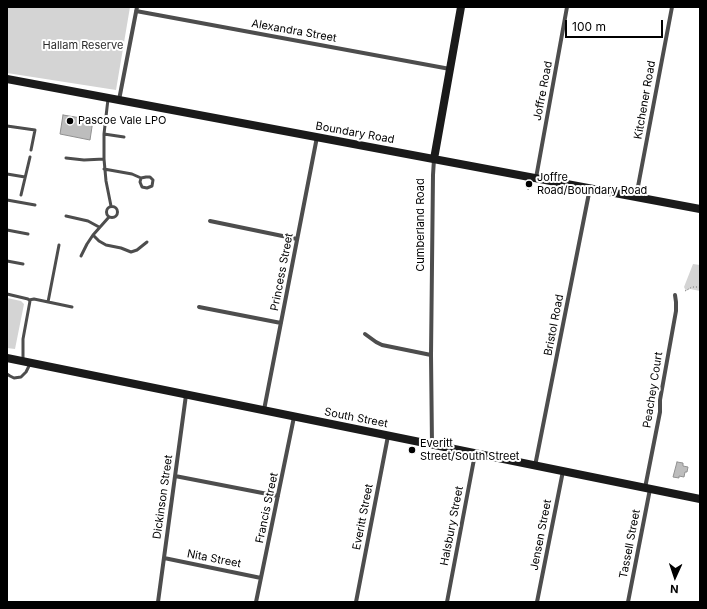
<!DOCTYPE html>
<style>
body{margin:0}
#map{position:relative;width:707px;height:609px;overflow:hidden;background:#fff;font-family:Inter,sans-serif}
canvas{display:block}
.frame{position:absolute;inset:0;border:8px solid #000;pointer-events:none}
.north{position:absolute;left:655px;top:557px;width:40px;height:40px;-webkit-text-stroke:3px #fff;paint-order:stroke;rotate:183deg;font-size:11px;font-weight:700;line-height:16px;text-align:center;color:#000}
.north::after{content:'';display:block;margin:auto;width:14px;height:18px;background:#000;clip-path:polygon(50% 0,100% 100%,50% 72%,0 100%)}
.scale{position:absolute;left:565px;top:20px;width:98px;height:18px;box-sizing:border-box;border:2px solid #000;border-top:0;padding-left:5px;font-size:12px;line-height:14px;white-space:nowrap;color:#000;-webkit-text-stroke:3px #fff;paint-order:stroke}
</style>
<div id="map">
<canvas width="707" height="609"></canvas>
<div class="frame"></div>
<div class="north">N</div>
<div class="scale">100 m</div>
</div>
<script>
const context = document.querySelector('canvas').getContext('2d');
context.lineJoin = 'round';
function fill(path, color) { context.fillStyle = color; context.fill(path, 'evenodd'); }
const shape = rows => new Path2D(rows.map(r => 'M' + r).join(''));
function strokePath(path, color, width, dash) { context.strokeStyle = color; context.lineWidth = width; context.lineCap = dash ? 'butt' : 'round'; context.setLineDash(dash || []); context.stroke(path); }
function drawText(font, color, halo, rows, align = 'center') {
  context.font = font + ' Inter,sans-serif'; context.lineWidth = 4; context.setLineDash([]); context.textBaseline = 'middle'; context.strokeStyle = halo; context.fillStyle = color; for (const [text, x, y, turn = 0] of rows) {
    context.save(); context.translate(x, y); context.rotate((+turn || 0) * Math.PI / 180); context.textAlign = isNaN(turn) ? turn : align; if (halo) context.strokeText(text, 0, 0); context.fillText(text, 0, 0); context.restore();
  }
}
fill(shape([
 [7,7,130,7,116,90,7,73],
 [693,264,700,265,700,291,690,289,686,291,684,287],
 [7,298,21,301,24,304,15,349,7,348]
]), '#d4d4d4');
const building = shape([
 [63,115,93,120,90,140,60,134,63,115],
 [677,462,683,463,683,466,688,467,687,472,685,472,684,477,679,476,679,478,673,477,677,462]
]);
fill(building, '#bdbdbd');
strokePath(building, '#919191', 1);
strokePath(shape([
 [528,190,529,184],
 [685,291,692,287,700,287]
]), '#6f6f6f', 1, [1, 2]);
strokePath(shape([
 [108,99,104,134,104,159,106,181,111,206],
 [7,126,35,130,31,150],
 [104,134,124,137],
 [66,158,84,160,104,159],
 [104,169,132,174,141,178,146,177,150,177,153,180,152,186,147,188,142,187,140,182,141,178],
 [7,174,25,177],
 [21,195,30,157],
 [7,200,35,205],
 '106.5 212a5.5 5.5 0 1 1 11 0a5.5 5.5 0 1 1-11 0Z',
 [66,216,88,221,99,227],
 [7,230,28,234],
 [93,235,99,241,106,245,121,248,131,252,137,250,147,242],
 [81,256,87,244,93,235,109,217],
 [7,261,23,264],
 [7,294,28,299,30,301,23,339,23,360],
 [29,300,34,299,72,307],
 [48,302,59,245],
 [7,374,10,376,14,378,21,377,26,372,30,364]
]), '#4d4d4d', 3);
strokePath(shape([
 [136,11,450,69],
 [119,100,137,7],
 [536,178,567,7],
 [636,197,672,7],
 [210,221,297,239],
 [199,307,281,323],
 [365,334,376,342,382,345,431,355],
 [264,410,317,137],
 [432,445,431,355,433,175,434,159],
 [535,466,590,188],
 [175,476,278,496],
 [645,488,660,412,660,400,676,311,676,302,675,295],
 [164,558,261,578],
 [158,602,186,395],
 [256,602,294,417],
 [356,602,388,436],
 [447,602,475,454],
 [537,602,563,471],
 [628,602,650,489]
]), '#4d4d4d', 4);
strokePath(shape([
 [7,79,700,209],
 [434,159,461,7],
 [7,358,700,499]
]), '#1a1a1a', 8);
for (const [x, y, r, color] of [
 [70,121,4,"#000"],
 [529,184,4,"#000"],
 [412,450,4,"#000"]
]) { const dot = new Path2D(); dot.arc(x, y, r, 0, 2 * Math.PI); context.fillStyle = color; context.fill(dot); strokePath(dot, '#fff', 1.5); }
drawText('11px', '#000', '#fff', [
 ["Alexandra Street",294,31,10],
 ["Joffre Road",543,91,-79],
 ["Kitchener Road",645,100,-80],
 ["Boundary Road",355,133,10],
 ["Cumberland Road",421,225,-90],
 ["Princess Street",282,272,-79],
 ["Bristol Road",554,325,-79],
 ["Peachey Court",653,390,-81],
 ["South Street",356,418,11],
 ["Dickinson Street",163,497,-82],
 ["Francis Street",267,508,-78],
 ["Everitt Street",363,517,-79],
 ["Halsbury Street",452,526,-79],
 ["Jensen Street",541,535,-79],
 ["Tassell Street",630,544,-79],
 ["Nita Street",214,559,11]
]);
drawText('11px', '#2b2b2b', '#fff', [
 ["Hallam Reserve",83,46]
]);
drawText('11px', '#000', '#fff', [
 ["Pascoe Vale LPO",78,121],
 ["Joffre",537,178],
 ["Road/Boundary Road",537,191],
 ["Everitt",420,444],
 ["Street/South Street",420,457]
], 'left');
</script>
